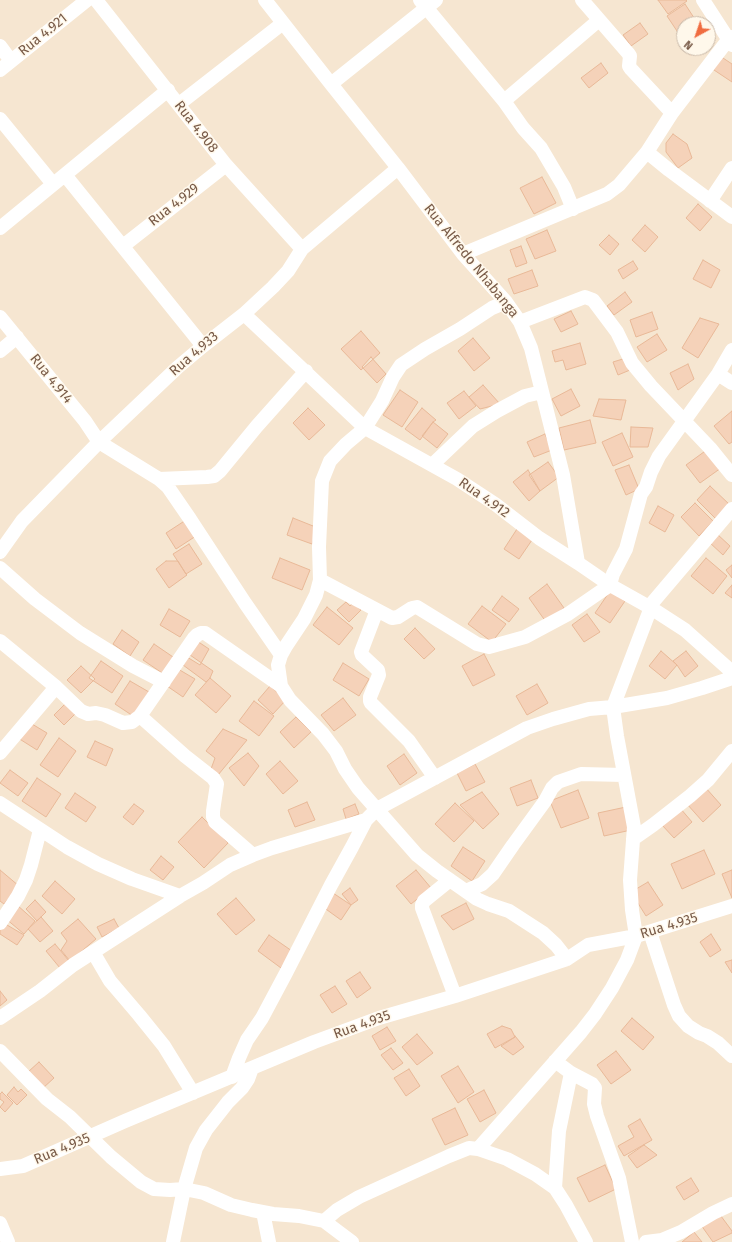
<!DOCTYPE html>
<style>
body{margin:0}
#map{position:relative;width:732px;height:1242px;overflow:hidden;background:#fef4e3;font-family:"Fira Sans",sans-serif}
canvas{display:block}
.north{position:absolute;left:676px;top:16px;width:40px;height:40px;box-sizing:border-box;background:#fff8eb;border:1px solid #c9b9a9;border-radius:50%;rotate:220deg;font-size:11px;font-weight:700;line-height:16px;text-align:center;color:#785a47}
.north::after{content:'';display:block;margin:auto;width:14px;height:18px;background:#f06c40;clip-path:polygon(50% 0,100% 100%,50% 72%,0 100%)}
</style>
<div id="map">
<canvas width="732" height="1242"></canvas>
<div class="north">N</div>
</div>
<script>
const context = document.querySelector('canvas').getContext('2d');
context.lineJoin = 'round';
function fill(path, color) { context.fillStyle = color; context.fill(path, 'evenodd'); }
const shape = rows => new Path2D(rows.map(r => 'M' + r).join(''));
function strokePath(path, color, width, dash) { context.strokeStyle = color; context.lineWidth = width; context.lineCap = dash ? 'butt' : 'round'; context.setLineDash(dash || []); context.stroke(path); }
function drawText(font, color, halo, rows, align = 'center') {
  context.font = font + ' "Fira Sans",sans-serif'; context.lineWidth = 3; context.setLineDash([]); context.textBaseline = 'middle'; context.strokeStyle = halo; context.fillStyle = color; for (const [text, x, y, turn = 0] of rows) {
    context.save(); context.translate(x, y); context.rotate((+turn || 0) * Math.PI / 180); context.textAlign = isNaN(turn) ? turn : align; if (halo) context.strokeText(text, 0, 0); context.fillText(text, 0, 0); context.restore();
  }
}
fill(shape([
 [0,0,732,0,732,1242,0,1242],
 [684,24,708,24,708,48,684,48]
]), '#f6e6d1');
const building = shape([
 [658,0,686,0,687,1,668,14,658,0],
 [685,4,698,24,684,24,684,35,681,37,667,16,685,4],
 [640,23,648,34,631,46,623,35,640,23],
 [687,48,703,48,690,55,687,48],
 [720,56,732,64,732,82,711,68,720,56],
 [601,63,608,73,589,88,581,78,601,63],
 [673,134,687,144,692,158,678,168,666,152,666,143,673,134],
 [542,177,556,203,534,214,520,188,542,177],
 [698,204,712,217,700,231,686,218,698,204],
 [645,225,658,237,645,252,632,240,645,225],
 [547,230,556,251,535,259,526,239,547,230],
 [609,235,619,244,610,255,599,245,609,235],
 [521,246,527,263,516,267,510,250,521,246],
 [703,260,720,270,711,288,693,279,703,260],
 [633,261,638,269,623,279,618,270,633,261],
 [532,270,538,286,514,294,508,279,532,270],
 [625,292,632,302,614,315,607,306,625,292],
 [571,311,578,324,561,332,554,319,571,311],
 [652,312,658,329,636,337,630,320,652,312],
 [700,318,719,324,698,358,682,348,700,318],
 [361,331,380,353,361,370,341,349,361,331],
 [657,334,667,350,647,362,637,347,657,334],
 [473,338,490,358,474,371,458,351,473,338],
 [580,343,586,364,566,370,563,360,555,362,552,351,580,343],
 [371,357,386,374,377,383,362,367,371,357],
 [626,358,630,370,618,375,613,362,626,358],
 [688,364,694,379,678,390,670,373,688,364],
 [483,385,500,404,480,409,469,397,483,385],
 [571,389,580,406,561,416,552,399,571,389],
 [400,390,418,402,402,427,383,415,400,390],
 [464,391,476,406,459,419,447,403,464,391],
 [599,399,626,400,621,420,593,416,599,399],
 [308,408,325,425,309,440,293,423,308,408],
 [422,408,436,420,433,422,420,440,405,429,422,408],
 [732,411,732,442,729,444,714,426,732,411],
 [590,420,596,443,564,450,559,428,590,420],
 [433,422,448,434,437,448,422,436,433,422],
 [631,427,653,428,648,447,630,447,631,427],
 [622,433,633,457,613,466,602,442,622,433],
 [545,434,552,450,534,457,527,442,545,434],
 [708,449,721,468,700,483,686,465,708,449],
 [548,462,559,477,540,491,529,475,548,462],
 [629,465,639,489,626,495,615,470,629,465],
 [528,470,540,491,529,501,513,482,528,470],
 [710,486,730,505,716,519,697,500,710,486],
 [695,503,713,521,699,536,681,517,695,503],
 [658,506,674,515,665,532,649,523,658,506],
 [293,518,318,528,312,544,287,535,293,518],
 [186,520,196,536,176,549,166,533,186,520],
 [517,529,532,540,519,559,504,549,517,529],
 [717,534,730,546,723,555,709,542,717,534],
 [189,544,202,564,186,574,173,554,189,544],
 [280,558,310,570,302,590,272,578,280,558],
 [706,558,727,576,713,594,691,576,706,558],
 [166,561,178,561,186,574,187,575,169,588,156,569,166,561],
 [732,565,732,578,726,570,732,565],
 [547,584,564,608,546,622,529,598,547,584],
 [732,585,732,598,725,593,732,585],
 [610,591,625,601,610,623,595,613,610,591],
 [502,596,519,609,509,622,492,610,502,596],
 [346,602,350,606,353,603,361,610,349,622,337,610,346,602],
 [482,606,506,624,492,642,468,624,482,606],
 [327,607,353,628,339,645,313,625,327,607],
 [169,609,190,621,180,637,160,625,169,609],
 [587,614,600,632,584,642,572,625,587,614],
 [415,628,435,649,424,659,404,639,415,628],
 [122,630,139,642,130,656,113,644,122,630],
 [197,641,209,649,200,665,187,657,197,641],
 [154,644,176,659,165,675,143,660,154,644],
 [661,651,677,665,665,679,649,666,661,651],
 [686,651,698,666,685,677,677,665,673,661,686,651],
 [484,654,495,675,473,686,462,666,484,654],
 [190,655,213,671,210,678,206,682,183,665,190,655],
 [101,661,123,676,112,693,89,678,101,661],
 [343,663,369,679,359,696,333,680,343,663],
 [81,666,95,679,81,693,67,680,81,666],
 [178,669,195,679,183,697,167,686,178,669],
 [210,678,231,696,216,713,195,695,210,678],
 [130,681,149,692,133,716,115,704,130,681],
 [537,684,548,703,527,715,516,696,537,684],
 [270,686,286,700,273,714,258,700,270,686],
 [343,698,356,715,334,731,321,715,343,698],
 [254,701,274,716,259,736,239,721,254,701],
 [67,702,77,712,64,725,54,715,67,702],
 [296,717,311,732,294,748,280,732,296,717],
 [27,721,47,733,37,750,18,738,27,721],
 [223,729,247,740,218,775,211,769,215,758,206,751,223,729],
 [59,738,76,751,58,777,40,765,59,738],
 [95,741,113,749,106,766,87,757,95,741],
 [248,753,259,766,244,786,229,768,248,753],
 [404,754,417,773,400,785,387,766,404,754],
 [280,761,298,781,283,794,266,774,280,761],
 [475,764,485,782,466,791,457,773,475,764],
 [10,770,28,783,18,796,0,783,10,770],
 [37,778,61,794,46,817,22,801,37,778],
 [531,780,538,798,517,806,510,788,531,780],
 [705,787,721,805,703,822,687,804,705,787],
 [578,790,589,818,561,828,550,801,578,790],
 [482,792,499,814,483,829,460,805,482,792],
 [75,793,96,807,86,822,65,808,75,793],
 [307,802,315,820,295,827,288,810,307,802],
 [455,803,474,821,454,842,435,824,455,803],
 [134,804,144,811,133,825,123,817,134,804],
 [355,804,359,814,346,819,343,809,355,804],
 [626,807,631,830,604,836,598,813,626,807],
 [680,808,692,822,674,838,662,825,680,808],
 [202,817,228,843,204,868,178,842,202,817],
 [463,847,485,861,472,881,451,866,463,847],
 [704,850,715,874,682,889,671,864,704,850],
 [161,856,174,867,163,880,150,870,161,856],
 [0,870,19,886,4,904,0,901,0,870],
 [416,870,431,888,411,904,396,886,416,870],
 [732,870,732,898,722,874,732,870],
 [55,881,75,899,62,914,42,896,55,881],
 [648,882,663,905,646,916,631,892,648,882],
 [350,888,358,900,351,905,342,894,350,888],
 [333,893,351,905,341,920,323,907,333,893],
 [236,898,255,920,236,935,217,914,236,898],
 [35,900,46,912,37,921,26,909,35,900],
 [466,903,474,919,453,930,441,916,466,903],
 [17,905,35,921,24,934,5,918,17,905],
 [41,917,53,931,40,942,28,929,41,917],
 [78,919,96,939,70,961,61,950,67,941,61,933,78,919],
 [114,919,119,928,102,937,97,927,114,919],
 [2,922,24,935,17,945,0,934,0,926,2,922],
 [711,934,721,950,710,957,700,942,711,934],
 [269,935,292,951,281,968,258,951,269,935],
 [55,944,69,961,60,968,46,951,55,944],
 [732,960,732,973,725,962,732,960],
 [360,972,371,988,357,998,346,981,360,972],
 [335,986,347,1004,332,1013,320,995,335,986],
 [0,991,7,1000,0,1006,0,991],
 [632,1018,654,1037,643,1050,621,1031,632,1018],
 [502,1026,511,1029,515,1037,495,1048,487,1034,502,1026],
 [387,1027,396,1041,380,1050,372,1036,387,1027],
 [417,1034,433,1053,417,1065,402,1047,417,1034],
 [515,1036,524,1047,513,1055,501,1046,515,1037,515,1036],
 [391,1048,403,1063,393,1070,381,1055,391,1048],
 [616,1051,631,1070,611,1084,597,1065,616,1051],
 [39,1062,54,1078,43,1088,28,1072,39,1062],
 [458,1066,474,1092,458,1103,441,1076,458,1066],
 [409,1069,420,1086,406,1096,394,1078,409,1069],
 [14,1087,18,1092,21,1089,27,1095,17,1105,7,1095,14,1087],
 [484,1090,496,1113,480,1122,467,1099,484,1090],
 [2,1092,13,1103,5,1112,0,1107,4,1102,0,1099,0,1094,2,1092],
 [455,1108,468,1135,445,1145,432,1119,455,1108],
 [640,1119,652,1140,624,1156,618,1146,634,1137,628,1126,640,1119],
 [644,1145,657,1155,637,1168,628,1156,644,1145],
 [605,1165,616,1189,589,1202,577,1178,605,1165],
 [691,1178,699,1191,684,1200,676,1187,691,1178],
 [718,1212,732,1231,732,1233,713,1242,701,1225,718,1212],
 [694,1232,702,1242,682,1242,694,1232]
]);
fill(building, '#f5d2b9');
strokePath(building, '#e9b998', 1);
strokePath(shape([
 [96,0,226,165,302,249],
 [265,0,331,84,398,168,463,254,506,302,520,322,531,348,563,475,578,563],
 [420,0,504,101,523,128,541,148,564,187,573,209],
 [582,0,628,53,630,56,629,66,631,69,672,113],
 [703,0,732,45],
 [0,46,11,61],
 [0,70,87,0],
 [331,84,436,0],
 [504,101,599,20],
 [179,104,283,23],
 [0,119,53,184],
 [647,152,669,170,732,217],
 [65,175,203,346],
 [710,201,732,168],
 [0,228,168,90],
 [123,246,226,165],
 [463,254,607,194,619,185,647,152,672,113,728,40,732,37],
 [506,302,492,308,460,329,425,349,401,365,393,377,382,401,365,428,346,444,330,461,322,481,319,547,320,580,316,595,304,619,286,646,281,655,278,665,281,686,290,700,323,734,336,751,345,769,358,788,417,855,437,871,477,899,488,904,509,911,543,933,556,945,567,959],
 [244,314,365,428,457,479,495,504,539,538,578,563,610,585,651,608,685,630,732,672],
 [0,317,85,421,99,442,159,479,168,487,190,519,245,603,281,655],
 [520,322,585,297,593,300,617,332,632,363,651,386,710,448,732,475],
 [0,351,17,337],
 [718,374,732,383],
 [432,465,473,426,497,411,525,396,542,392],
 [159,479,207,477,214,476,220,471,257,426,306,371],
 [0,552,22,521,99,442,178,367,203,346,244,314,273,287,288,271,302,249,398,168],
 [0,568,35,599,80,633,133,666,164,682],
 [320,580,392,618,398,617,412,608,417,607,477,644,489,647,525,637,568,614,610,585,613,574,626,549,641,494,646,487,651,472,659,456,718,374,732,350],
 [377,610,361,652,362,655,378,670,379,675,370,697,370,701,371,703,409,741,435,778],
 [0,641,56,687,81,711,88,714,96,713,105,715,123,723,132,722,140,716,194,638,197,635,201,633,205,633,281,686],
 [140,716,185,756,213,778,217,784,213,811,213,817,215,822,253,855],
 [0,753,56,687],
 [0,803,67,847,98,864,132,879,180,896],
 [633,839,653,825,690,796,708,780,732,751],
 [450,880,424,901,422,905,422,908,455,996],
 [466,891,482,884,493,874,513,845,545,801,552,788,558,782,581,774,624,775],
 [0,923,18,896,26,880,31,865,40,830],
 [650,932,674,1005,679,1016,688,1026,699,1033,707,1036,718,1043,732,1056],
 [93,952,110,981,139,1015,164,1046,193,1093],
 [0,1018,40,991,73,965,180,896,203,883,230,865,253,855,272,848,366,820],
 [0,1051,47,1099,70,1117,111,1157,141,1182,154,1189,170,1190,184,1189,204,1193,231,1205,252,1210,273,1214,299,1216,324,1221,352,1242],
 [555,1061,571,1073,592,1084,595,1088,594,1104,597,1116,619,1178,632,1242],
 [232,1077,239,1058,247,1040,262,1018,286,973,331,885,352,847,366,820,377,809,527,728,553,719,589,709,613,707,667,698,702,688,732,678],
 [478,1149,581,1032,595,1014,612,988,627,960,636,936,632,910,630,880,634,827,617,736,613,707,653,602,732,509],
 [0,1169,23,1166,125,1121,314,1042,379,1018,455,996,567,959,588,945,636,936,732,906],
 [555,1188,559,1131,571,1073],
 [263,1212,269,1242],
 [324,1221,337,1210,359,1197,449,1156,469,1148,478,1149,507,1159,535,1174,555,1188,566,1205,586,1242],
 [0,1223,8,1242],
 [173,1242,184,1189,196,1148,206,1130,228,1102,242,1088,248,1079,252,1068],
 [646,1242,662,1240,681,1232,713,1213,732,1204]
]), '#fff', 14);
drawText('14px', '#785a47', '#fff8eb', [
 ["Rua 4.921",43,35,-39],
 ["Rua 4.908",196,127,52],
 ["Rua 4.929",174,205,-38],
 ["Rua Alfredo Nhabanga",471,261,51],
 ["Rua 4.933",194,354,-41],
 ["Rua 4.914",51,379,51],
 ["Rua 4.912",484,498,35],
 ["Rua 4.935",669,926,-17],
 ["Rua 4.935",362,1025,-20],
 ["Rua 4.935",62,1149,-23]
]);
</script>
